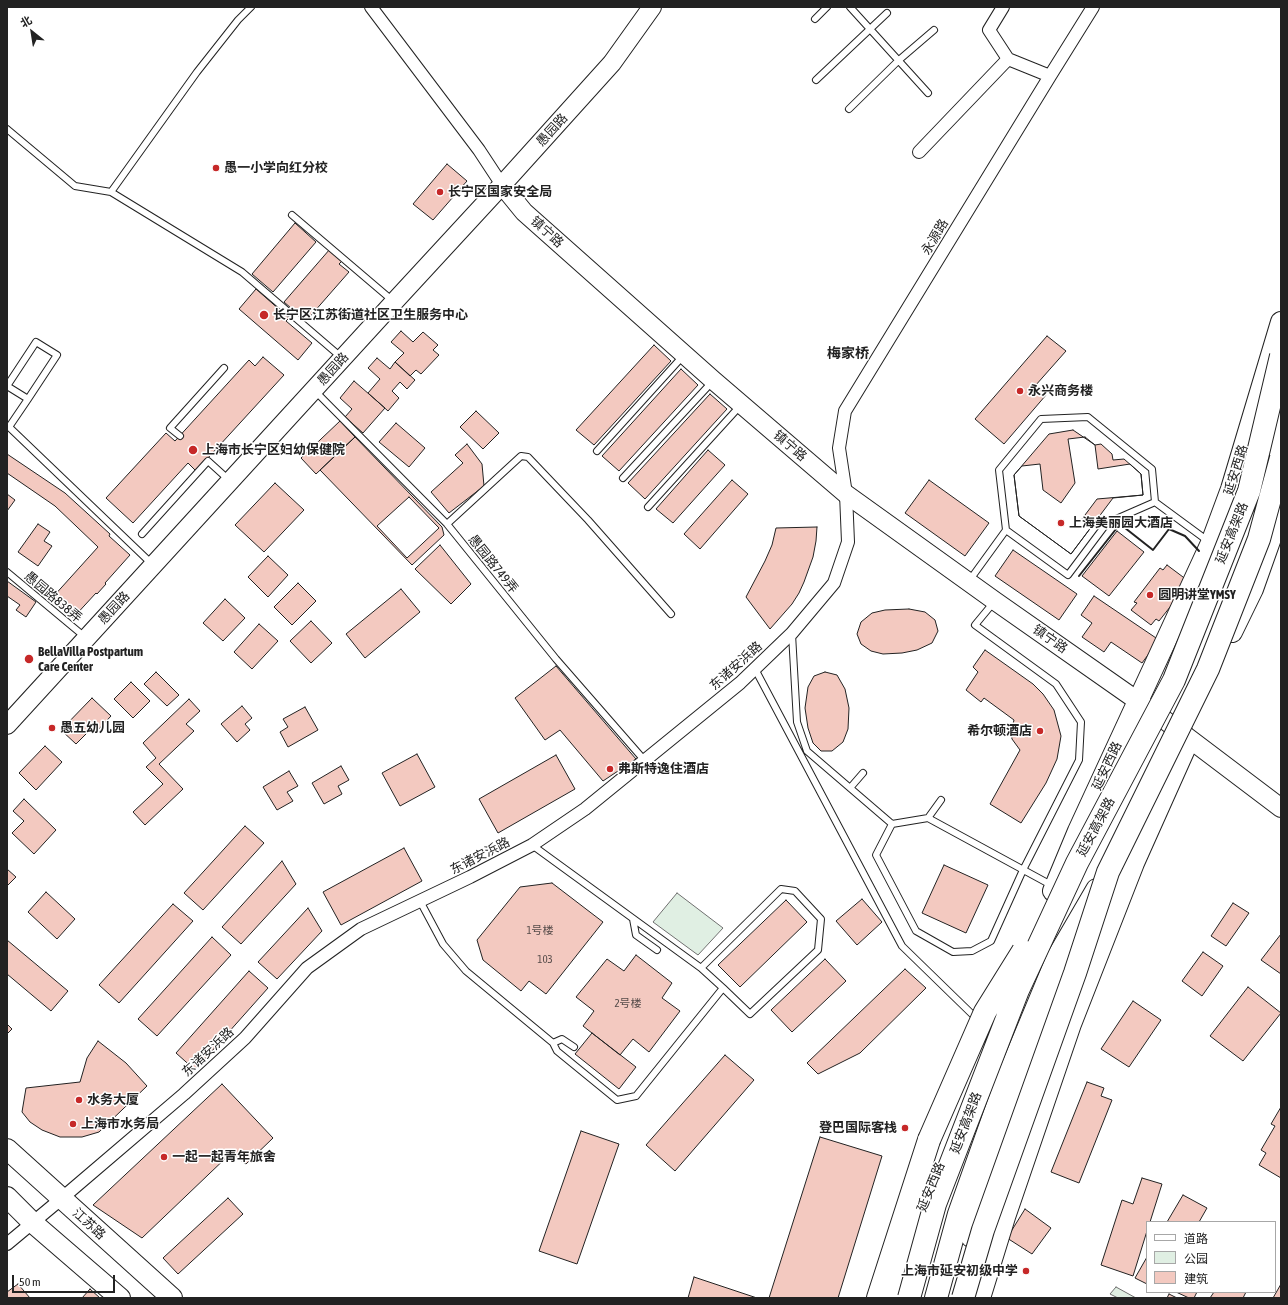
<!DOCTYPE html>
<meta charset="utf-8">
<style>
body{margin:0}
#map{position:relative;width:1288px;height:1305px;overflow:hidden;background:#fff;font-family:"Asap Condensed","Noto Sans SC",sans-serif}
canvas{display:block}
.frame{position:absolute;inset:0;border:8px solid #222;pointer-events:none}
.legend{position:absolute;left:1146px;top:1221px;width:130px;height:72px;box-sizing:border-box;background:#fff;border:1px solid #a7a7a7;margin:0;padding:5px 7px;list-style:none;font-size:12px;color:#222}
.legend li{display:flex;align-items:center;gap:8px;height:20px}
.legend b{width:20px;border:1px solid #a7a7a7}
.north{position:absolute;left:12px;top:12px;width:40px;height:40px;-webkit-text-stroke:3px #fff;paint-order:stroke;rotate:330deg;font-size:11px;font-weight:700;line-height:16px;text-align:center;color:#222}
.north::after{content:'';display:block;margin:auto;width:14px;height:18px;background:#222;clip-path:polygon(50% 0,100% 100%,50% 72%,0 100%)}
.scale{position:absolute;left:12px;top:1275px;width:103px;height:18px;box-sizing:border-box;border:2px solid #222;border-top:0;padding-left:5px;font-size:12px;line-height:14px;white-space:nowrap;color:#222;-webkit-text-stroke:3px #fff;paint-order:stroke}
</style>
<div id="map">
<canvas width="1288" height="1305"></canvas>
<div class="frame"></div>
<ul class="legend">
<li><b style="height:5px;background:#fff"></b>道路</li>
<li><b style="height:11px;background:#e0efe3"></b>公园</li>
<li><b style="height:11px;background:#f3c9c0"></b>建筑</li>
</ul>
<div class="north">北</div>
<div class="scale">50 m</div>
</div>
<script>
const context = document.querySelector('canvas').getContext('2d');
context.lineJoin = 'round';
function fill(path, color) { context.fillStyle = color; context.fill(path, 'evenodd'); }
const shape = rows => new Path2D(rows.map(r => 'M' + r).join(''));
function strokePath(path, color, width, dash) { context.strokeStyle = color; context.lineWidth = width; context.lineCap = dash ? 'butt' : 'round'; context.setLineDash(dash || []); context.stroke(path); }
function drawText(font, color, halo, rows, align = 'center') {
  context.font = font + ' "Asap Condensed","Noto Sans SC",sans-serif'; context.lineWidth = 3; context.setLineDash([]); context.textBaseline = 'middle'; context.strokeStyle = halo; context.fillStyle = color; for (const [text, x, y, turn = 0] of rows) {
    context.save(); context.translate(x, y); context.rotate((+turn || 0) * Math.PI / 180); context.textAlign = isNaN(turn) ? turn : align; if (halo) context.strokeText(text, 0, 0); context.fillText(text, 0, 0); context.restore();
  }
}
const green = shape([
 [677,893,723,928,698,955,653,922,677,893],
 [1116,1287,1136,1298,1118,1298,1110,1294,1116,1287]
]);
fill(green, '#e0efe3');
strokePath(green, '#6f6f6f', 1);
const building = shape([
 [447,164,467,181,433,220,413,204,447,164],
 [295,223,316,242,273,292,252,274,295,223],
 [330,249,343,260,339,264,349,272,306,321,284,302,330,249],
 [256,289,289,318,286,321,312,343,298,360,239,309,256,289],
 [401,331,413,342,423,332,438,345,433,350,439,355,421,374,416,370,410,376,395,362,404,353,391,342,401,331],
 [1047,336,1066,351,1035,386,1046,395,1004,444,975,419,1047,336],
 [654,345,671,361,594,445,576,430,654,345],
 [263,357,284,375,196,471,188,463,133,523,106,498,166,433,175,441,249,360,255,366,263,357],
 [377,358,390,369,395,362,415,380,407,389,400,382,392,391,399,398,388,411,368,393,380,379,368,368,377,358],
 [681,369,698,385,619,471,602,456,681,369],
 [354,381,385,408,363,433,345,417,352,409,340,398,354,381],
 [710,394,727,409,645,499,628,483,710,394],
 [476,411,499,433,483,449,460,427,476,411],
 [340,421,355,437,316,474,301,458,340,421],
 [396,423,425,448,409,467,379,442,396,423],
 [1073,430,1095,445,1101,444,1112,454,1113,460,1124,459,1141,474,1143,495,1113,498,1071,554,1019,516,1014,475,1049,434,1073,430],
 [355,437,442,527,444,535,412,565,320,470,355,437],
 [1085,437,1095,445,1098,469,1130,464,1141,474,1143,495,1097,499,1082,519,1092,526,1071,554,1019,516,1014,475,1022,466,1040,464,1043,490,1061,503,1075,483,1068,439,1085,437],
 [467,444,482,464,484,486,449,513,431,492,463,463,455,455,467,444],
 [708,450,725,465,673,523,656,509,708,450],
 [7,454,65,493,110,534,109,536,130,555,105,583,106,584,97,594,96,593,73,618,52,598,98,547,55,506,7,473,7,454],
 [732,480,748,494,700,549,684,534,732,480],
 [929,480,989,523,965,556,905,513,929,480],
 [275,483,304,510,264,552,235,525,275,483],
 [7,494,15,500,7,511,7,494],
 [409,497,439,528,407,558,377,526,409,497],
 [38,524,50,532,44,541,52,546,38,566,18,552,38,524],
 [817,527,816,541,813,557,804,582,799,593,792,604,770,629,746,597,765,561,772,545,776,528,817,527],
 [1117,531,1144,552,1109,596,1082,576,1117,531],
 [440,545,471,584,451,604,415,569,440,545],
 [1013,550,1077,594,1059,620,995,576,1013,550],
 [268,556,288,575,268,597,248,577,268,556],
 [1167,565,1187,580,1185,588,1159,621,1156,619,1151,625,1131,610,1137,603,1134,602,1160,568,1163,570,1167,565],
 [7,581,36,602,26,617,16,610,20,605,7,596,7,581],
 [298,583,316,601,292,625,274,607,298,583],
 [401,589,420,612,365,658,346,634,401,589],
 [1094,596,1159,640,1142,663,1111,642,1104,652,1082,637,1092,623,1081,615,1094,596],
 [225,599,245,618,223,641,203,623,225,599],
 [909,609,925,612,935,620,938,631,932,643,917,650,902,653,883,654,871,651,861,644,857,634,861,622,872,613,885,610,909,609],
 [311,621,332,643,311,663,290,641,311,621],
 [259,624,278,641,252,669,234,652,259,624],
 [985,650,1033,684,1043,694,1054,710,1061,736,1057,759,1046,783,1021,823,990,804,1020,750,1012,739,1011,732,1014,720,984,698,981,702,966,690,978,672,973,667,985,650],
 [556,666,636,759,603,781,560,730,545,740,515,698,556,666],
 [156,672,179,695,167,706,144,684,156,672],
 [825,672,837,675,845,689,849,708,848,729,843,742,832,751,821,751,813,743,808,728,805,708,808,687,814,676,825,672],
 [131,682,150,701,133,718,114,699,131,682],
 [92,698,111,716,96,732,92,728,76,744,61,730,92,698],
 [189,699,200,711,186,724,194,731,159,764,183,789,145,825,133,812,163,784,146,767,156,758,143,743,189,699],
 [242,706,252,718,245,724,250,730,237,742,221,724,242,706],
 [305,707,318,730,288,747,280,732,288,727,283,719,305,707],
 [45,746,62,762,36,790,19,773,45,746],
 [417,754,435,787,400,806,382,773,417,754],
 [556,755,575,789,498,833,479,799,556,755],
 [341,766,349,780,338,786,342,794,324,804,312,783,341,766],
 [289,771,298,786,287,792,293,801,277,810,263,787,289,771],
 [24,799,56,830,34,854,12,833,24,821,13,811,24,799],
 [245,826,264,843,203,910,184,893,245,826],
 [404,848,422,881,341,925,323,892,404,848],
 [282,861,296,884,241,944,222,927,282,861],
 [944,865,988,885,966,933,922,913,944,865],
 [7,869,16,877,7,886,7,869],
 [552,883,603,922,546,994,529,981,521,991,483,960,477,940,520,887,552,883],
 [46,892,75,919,57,939,28,912,46,892],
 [862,899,882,922,857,945,836,921,862,899],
 [786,900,807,922,740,987,718,965,786,900],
 [1233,903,1249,913,1226,946,1211,936,1233,903],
 [173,904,193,921,119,1003,99,985,173,904],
 [308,908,322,931,277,979,258,962,308,908],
 [1281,934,1281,974,1261,960,1281,934],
 [212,937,231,955,157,1036,138,1019,212,937],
 [7,940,68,991,51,1011,7,974,7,940],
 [1203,952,1223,966,1202,996,1182,981,1203,952],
 [636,955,672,983,662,998,680,1011,649,1052,633,1039,620,1055,583,1026,594,1011,576,997,607,959,624,971,636,955],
 [825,959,846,981,792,1032,771,1010,825,959],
 [905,969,926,988,860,1053,818,1074,807,1063,905,969],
 [249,971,268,988,195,1070,176,1053,249,971],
 [1248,987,1281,1013,1243,1061,1210,1036,1248,987],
 [1133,1001,1161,1020,1129,1067,1101,1049,1133,1001],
 [7,1024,12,1029,7,1034,7,1024],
 [592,1033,636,1067,619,1089,575,1054,592,1033],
 [98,1041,126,1063,147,1086,99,1132,82,1137,60,1137,42,1130,30,1122,22,1112,26,1088,80,1082,87,1058,98,1041],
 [725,1055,754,1080,675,1171,646,1145,725,1055],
 [1087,1082,1104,1088,1101,1096,1112,1100,1079,1183,1051,1172,1087,1082],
 [222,1084,273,1138,246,1164,231,1153,142,1238,93,1205,222,1084],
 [1281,1107,1281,1178,1259,1165,1266,1153,1261,1150,1275,1126,1271,1124,1281,1107],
 [581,1131,619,1144,577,1264,539,1251,581,1131],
 [820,1137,882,1156,838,1298,769,1298,820,1137],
 [1142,1178,1162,1184,1150,1222,1147,1222,1147,1231,1133,1276,1101,1265,1122,1200,1133,1204,1142,1178],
 [1183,1195,1207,1208,1199,1222,1167,1222,1183,1195],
 [228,1198,243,1214,178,1274,163,1258,228,1198],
 [1025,1209,1051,1228,1032,1254,1007,1238,1025,1209],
 [1147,1257,1147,1284,1135,1278,1147,1257],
 [694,1277,757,1298,688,1298,694,1277],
 [18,1284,30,1298,7,1298,7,1292,18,1284],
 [1281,1284,1281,1298,1273,1298,1281,1284],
 [90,1289,100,1298,82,1298,90,1289],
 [1176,1292,1197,1292,1194,1298,1189,1298,1176,1292],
 [1214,1292,1246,1292,1243,1298,1210,1298,1214,1292],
 [1169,1294,1177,1298,1167,1298,1169,1294]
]);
fill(building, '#f3c9c0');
strokePath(building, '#222', 1);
const lane = shape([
 [850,7,928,93],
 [815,19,827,7],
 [816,80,887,13],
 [849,109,899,60,934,30],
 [7,129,75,186,111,192,197,72,238,20,251,7],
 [111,192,242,272,341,357],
 [292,215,393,301],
 [315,391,447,524,556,659,645,761],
 [28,399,7,386,36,342,57,355,28,399,9,427,152,564],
 [180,436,170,428,224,368],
 [597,451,683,356],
 [623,478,713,381],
 [648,507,740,406],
 [447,524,521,456,528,457,588,520,671,614],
 [1006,530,1068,575,1107,523,1155,502,1208,541],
 [142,534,208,461,229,480],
 [7,572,85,637],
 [969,581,1006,530,999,470,1041,419,1088,417,1152,469,1155,502],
 [792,634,797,722,807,751,892,824,928,818,1053,886],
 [755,669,902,946,977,1019],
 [850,788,863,773],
 [928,818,941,800],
 [892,824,876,855,916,931,953,952,972,951,991,941,1023,870,1079,760,1081,722,1056,684,975,625,994,602],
 [420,901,443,944,466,971,553,1043,557,1051,617,1100,636,1096,723,988,701,968,532,845],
 [633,919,636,935,657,950],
 [701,968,781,889,795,891,821,919,818,950,750,1014,723,988],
 [553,1043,562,1039,574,1047]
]);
const street = shape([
 [371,7,479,150,502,185],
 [1003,7,989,30,1008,59,1050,76],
 [919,152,1008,59],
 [7,1244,61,1199,184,1094,245,1038,307,968,361,929,470,877,532,845,585,809,740,683,792,633,834,583,848,542,846,494,839,448,845,411,1050,76,1093,7]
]);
const secondary = shape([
 [502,185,524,212,713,380,846,494,995,601,1162,718,1281,808],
 [7,725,394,302,502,185,612,63,652,7]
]);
const primary = shape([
 [1232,632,1253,589,1281,510],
 [1053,891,1078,831,1211,543,1231,489,1281,322],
 [7,1149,172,1298],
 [7,1197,33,1223,120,1298],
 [971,1237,1003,1124,1073,950],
 [893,1298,912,1233,933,1181],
 [980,1298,1005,1217,1071,1024,1134,863,1185,749,1182,732]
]);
const highway = shape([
 [878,1298,929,1140],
 [936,1298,959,1214,1006,1082,1058,957,1097,890]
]);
strokePath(lane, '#222', 8);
strokePath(street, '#222', 14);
strokePath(secondary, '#222', 20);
strokePath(primary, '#222', 22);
strokePath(highway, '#222', 24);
strokePath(lane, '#fff', 6);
strokePath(street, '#fff', 12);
strokePath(secondary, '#fff', 18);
strokePath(primary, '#fff', 20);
strokePath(highway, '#fff', 22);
const highwayBridge = shape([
 [929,1140,985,1012,1023,951],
 [909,1298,935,1204,1018,990,1077,863,1174,680,1249,491,1281,356],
 [963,1298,983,1230,1075,973,1108,872,1208,669,1259,539,1281,458]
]);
strokePath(highwayBridge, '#222', 24, []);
strokePath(highwayBridge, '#fff', 22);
strokePath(shape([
 [1079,576,1120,524,1153,550,1169,529,1185,536,1199,551]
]), '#222', 2);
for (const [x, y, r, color] of [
 [216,168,4,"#c62828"],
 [440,192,4,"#c62828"],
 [264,315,5,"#c62828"],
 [1020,391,4,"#c62828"],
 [193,450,5,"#c62828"],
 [1061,523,4,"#c62828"],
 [1150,595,4,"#c62828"],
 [29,659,5,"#c62828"],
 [52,728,4,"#c62828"],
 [1040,731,4,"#c62828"],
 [610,769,4,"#c62828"],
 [79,1100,4,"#c62828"],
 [73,1124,4,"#c62828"],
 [905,1128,4,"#c62828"],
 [164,1157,4,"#c62828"],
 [1026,1271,4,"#c62828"]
]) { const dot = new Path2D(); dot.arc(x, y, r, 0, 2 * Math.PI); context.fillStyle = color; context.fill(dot); strokePath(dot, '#fff', 1.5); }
drawText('11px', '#564c4a', null, [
 ["1号楼",540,931],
 ["103",545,960],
 ["2号楼",628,1004]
]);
drawText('13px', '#222', '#fff', [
 ["愚园路",552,130,-48],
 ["镇宁路",547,232,42],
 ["永源路",935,237,-59],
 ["愚园路",333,369,-48],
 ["镇宁路",790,446,41],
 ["延安西路",1236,470,-73],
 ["延安高架路",1232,533,-68],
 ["愚园路749弄",493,564,51],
 ["愚园路838弄",53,597,40],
 ["愚园路",114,608,-47],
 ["镇宁路",1050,639,35],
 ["东诸安浜路",736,666,-42],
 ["延安西路",1107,766,-65],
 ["延安高架路",1096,827,-62],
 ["东诸安浜路",480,856,-27],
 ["东诸安浜路",208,1052,-43],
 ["延安高架路",966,1123,-69],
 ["延安西路",931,1187,-68],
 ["江苏路",89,1224,42]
]);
drawText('bold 13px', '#222', '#fff', [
 ["愚一小学向红分校",224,168],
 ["长宁区国家安全局",448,192],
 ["长宁区江苏街道社区卫生服务中心",273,315],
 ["永兴商务楼",1028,391],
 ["上海市长宁区妇幼保健院",202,450],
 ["上海美丽园大酒店",1069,523],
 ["圆明讲堂YMSY",1158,595],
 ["BellaVilla Postpartum",38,652],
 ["Care Center",38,667],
 ["愚五幼儿园",60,728],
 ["希尔顿酒店",1032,731,"right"],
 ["弗斯特逸住酒店",618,769],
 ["水务大厦",87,1100],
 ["上海市水务局",81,1124],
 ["登巴国际客栈",897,1128,"right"],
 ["一起一起青年旅舍",172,1157],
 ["上海市延安初级中学",1018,1271,"right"]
], 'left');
drawText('bold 14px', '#222', '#fff', [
 ["梅家桥",848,354]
]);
</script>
